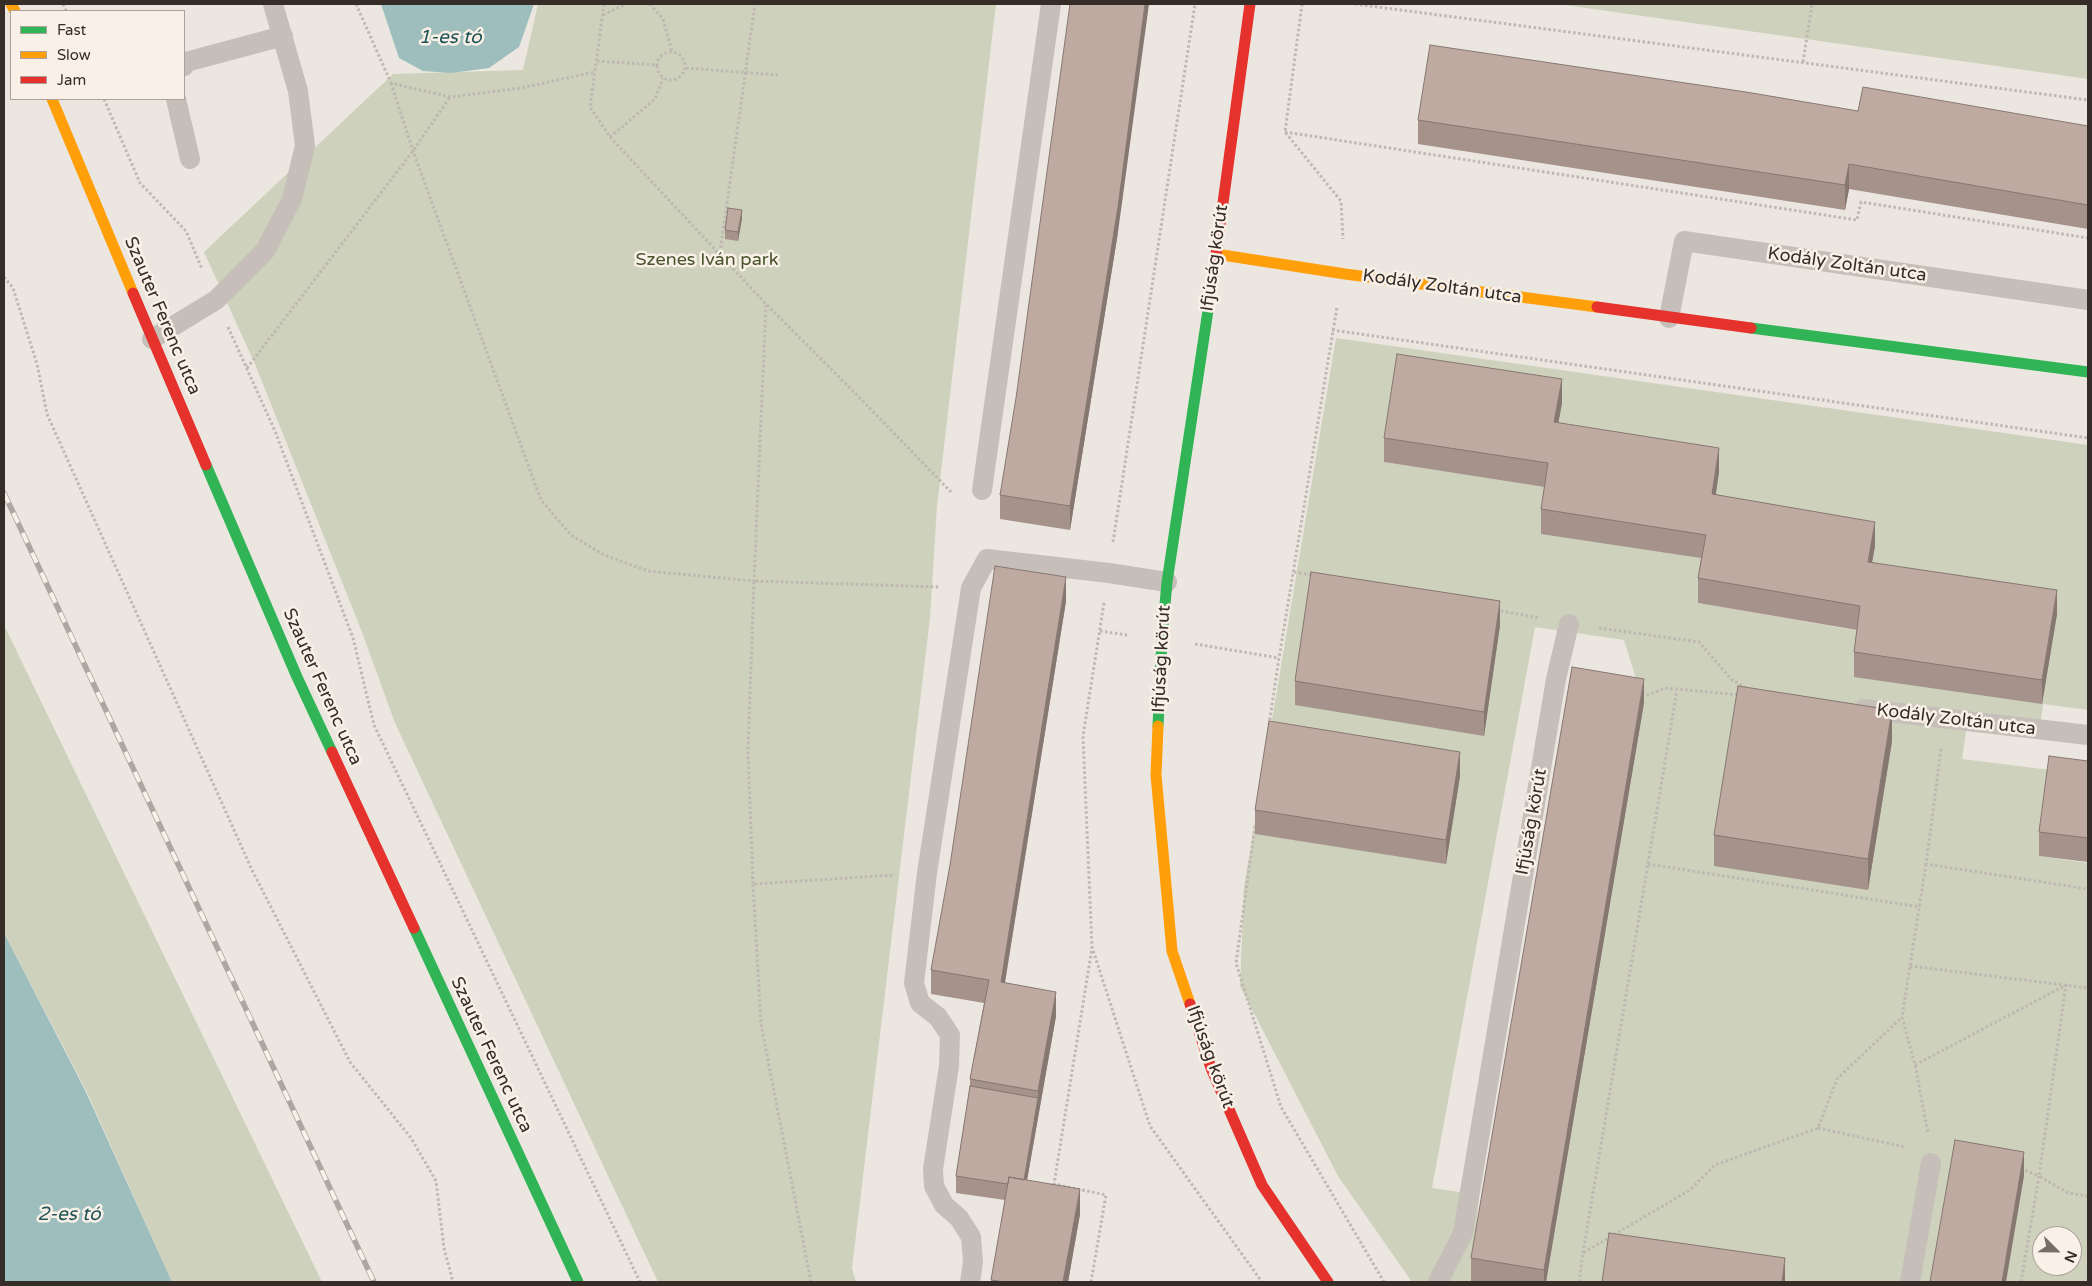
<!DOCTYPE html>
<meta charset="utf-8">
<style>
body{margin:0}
#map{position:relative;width:2092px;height:1286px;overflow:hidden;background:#ece6e0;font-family:"Varela Round",sans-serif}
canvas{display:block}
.frame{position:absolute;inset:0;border:5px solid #362c28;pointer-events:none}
.legend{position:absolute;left:10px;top:10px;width:175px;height:90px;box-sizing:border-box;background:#f9f0e7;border:1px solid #aba29b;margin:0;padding:6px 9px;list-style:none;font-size:15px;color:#362c28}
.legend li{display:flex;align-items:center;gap:10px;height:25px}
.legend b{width:25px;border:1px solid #aba29b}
.north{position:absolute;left:2032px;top:1226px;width:50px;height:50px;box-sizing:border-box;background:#f9f0e7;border:1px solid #aba29b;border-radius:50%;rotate:113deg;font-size:14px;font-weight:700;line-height:20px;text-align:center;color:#362c28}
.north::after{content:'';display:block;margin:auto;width:18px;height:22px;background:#766d68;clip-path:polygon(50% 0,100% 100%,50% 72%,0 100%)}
</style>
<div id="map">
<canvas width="2092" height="1286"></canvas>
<div class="frame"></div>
<ul class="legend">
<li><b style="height:6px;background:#30b455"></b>Fast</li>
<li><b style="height:6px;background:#ff9f0a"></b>Slow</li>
<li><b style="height:6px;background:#e5322d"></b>Jam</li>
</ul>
<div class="north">N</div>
</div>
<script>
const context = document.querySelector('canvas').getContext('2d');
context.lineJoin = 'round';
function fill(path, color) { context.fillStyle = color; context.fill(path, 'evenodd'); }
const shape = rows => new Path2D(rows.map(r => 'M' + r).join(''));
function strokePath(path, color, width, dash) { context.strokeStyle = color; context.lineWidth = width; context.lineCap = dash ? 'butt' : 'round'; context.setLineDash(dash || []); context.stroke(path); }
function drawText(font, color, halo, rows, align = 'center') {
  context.font = font + ' "Varela Round",sans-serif'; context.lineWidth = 5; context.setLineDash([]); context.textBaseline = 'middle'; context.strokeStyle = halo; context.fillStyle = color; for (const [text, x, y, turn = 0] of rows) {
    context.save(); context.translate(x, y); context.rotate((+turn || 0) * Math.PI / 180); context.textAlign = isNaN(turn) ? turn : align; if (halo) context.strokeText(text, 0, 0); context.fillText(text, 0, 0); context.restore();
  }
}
fill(shape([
 [538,4,996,4,937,506,930,618,852,1268,856,1282,658,1282,395,723,362,632,255,364,204,252,393,74,523,70],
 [1558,4,2088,4,2088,79],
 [1336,338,2088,445,2088,710,2043,704,2041,720,1969,711,1962,759,2050,770,2039,856,2088,863,2088,1282,1546,1282,1644,704,1624,640,1535,627,1432,1188,1479,1195,1472,1282,1412,1282,1338,1176,1240,986,1244,887],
 [1561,403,1554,447,1719,472,1712,518,1875,546,1860,631,1698,603,1706,559,1548,487,1384,462],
 [2042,1236,2072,1236,2072,1266,2042,1266],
 [4,625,322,1282,172,1282,86,1090,4,933]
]), '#ced1bb');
fill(shape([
 [381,4,534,4,519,47,489,68,451,73,423,71,399,58],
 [4,933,85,1090,172,1282,4,1282]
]), '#9dbebc');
strokePath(shape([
 [63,4,66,11],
 [356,4,391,83,450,97,521,88,595,72],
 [604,4,590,107,610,137,766,304,856,394,951,492],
 [650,4,663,19,672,52],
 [1302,4,1285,132,1341,201,1343,239],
 [1355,4,2088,100],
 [603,15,626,4],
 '657 66a14 14 0 1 1 28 0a14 14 0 1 1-28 0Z',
 [597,61,656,65],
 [1803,62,1812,4],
 [686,68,778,75],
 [391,83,413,151,541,500,571,535,604,555,648,571,754,581,766,304],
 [104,99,140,183,186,231,202,269],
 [1285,132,1857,220,1861,202,2088,238],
 [610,137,655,99,663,78],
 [720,253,755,4],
 [4,277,13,288,37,364,47,414,252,870,350,1062,411,1138,436,1181,444,1248,453,1282],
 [228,327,275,431,353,638,374,725,640,1282],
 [1332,330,2088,438],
 [247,368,413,151,450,97],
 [1113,542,1195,4],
 [1294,572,1313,575],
 [1104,603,1083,736,1092,947,1150,1126,1262,1282],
 [1496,610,1539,618],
 [1599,628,1699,642,1732,680,1748,689],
 [1100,631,1127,635],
 [1195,644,1279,658],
 [1642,693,1649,695,1665,688,1741,695],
 [1269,725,1279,658,1337,307],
 [1941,749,1926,864,2088,889],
 [1255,826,1236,963,1281,1107,1384,1282],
 [1648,864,1920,907],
 [1926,864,1902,1017,1915,1065,1928,1133],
 [753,884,748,751,754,581,940,587],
 [1910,966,2088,988],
 [1915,1065,2066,985,2039,1176,2068,1193,2088,1196],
 [1818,1128,1905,1147],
 [1583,1253,1677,690],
 [811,1282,761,1024,753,884,895,875],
 [1091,1282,1106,1195,1054,1184,1092,948],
 [1579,1282,1583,1253,1690,1190,1715,1165,1818,1128,1837,1079,1902,1017],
 [2021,1282,2039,1176,2022,1169]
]), '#beb7b2', 3, [2.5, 2.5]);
strokePath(shape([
 [184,66,186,62,283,36],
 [176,99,190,159],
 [1669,318,1684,241,2088,300],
 [152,339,216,300,265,251,292,199,305,146,298,91,273,4],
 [982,490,1051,4],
 [1864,709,2088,735],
 [970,1282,973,1262,971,1237,959,1218,944,1205,934,1186,933,1169,949,1066,950,1035,938,1017,920,1003,914,983,927,873,971,588,987,559,1109,573,1167,582],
 [1438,1282,1463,1233,1556,679,1569,624],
 [1910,1282,1931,1163]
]), '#c5beb9', 20);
strokePath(shape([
 [1751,328,2088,372],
 [206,465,297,677,332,752],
 [1158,726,1162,639,1167,582,1212,284],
 [414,928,578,1282]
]), '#30b455', 11);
strokePath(shape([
 [11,4,15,11],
 [52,99,133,293],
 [1216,254,1345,274,1597,307],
 [1158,726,1156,775,1172,951,1190,1004]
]), '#ff9f0a', 11);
strokePath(shape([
 [1212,284,1250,4],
 [133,293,206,465],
 [1597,307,1751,328],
 [332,752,414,928],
 [1190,1004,1211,1068,1262,1185,1328,1282]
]), '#e5322d', 11);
const rail = shape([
 [4,493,374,1282]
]);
strokePath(rail, '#ada7a3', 5.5);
strokePath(rail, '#f9f0e7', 4, [11]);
fill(shape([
 [1858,111,2088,126,2088,229,1849,189,1845,210,1418,144,1418,120],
 [742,218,738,241,725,239,725,230],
 [1118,232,1070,530,1000,519,1000,495],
 [1562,403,1558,423,1719,472,1716,494,1875,546,1872,562,2057,614,2042,704,1854,677,1854,652,1857,630,1698,603,1698,578,1701,558,1541,534,1541,509,1545,487,1384,462,1384,438],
 [1066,601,1005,983,1056,1016,1027,1180,1080,1214,1068,1282,991,1282,1005,1200,956,1193,956,1176,970,1086,970,1079,984,1003,931,994,931,970],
 [1500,625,1484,736,1295,705,1295,681],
 [1644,703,1546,1282,1471,1282,1471,1258],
 [1892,741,1868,890,1714,866,1714,835],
 [2088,761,2088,862,2039,856,2039,832],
 [1460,776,1446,864,1255,834,1255,810]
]), '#a4928b');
fill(shape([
 [1145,4,1149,4,1118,232,1070,530,1070,506],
 [1849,164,1849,189,1845,210,1845,185],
 [742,210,742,218,738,241,738,232],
 [1562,379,1562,403,1554,447,1554,422],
 [1719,448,1719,472,1712,518,1712,494],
 [1875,522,1875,546,1868,586,1868,562],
 [1066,577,1066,601,1001,1006,1001,982],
 [2057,590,2057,614,2042,704,2042,680],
 [1500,601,1500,625,1484,736,1484,712],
 [1644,679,1644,703,1546,1282,1544,1282,1544,1270],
 [1892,710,1892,741,1868,890,1868,859],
 [1460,752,1460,776,1446,864,1446,840],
 [1056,992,1056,1016,1023,1203,1023,1187,1038,1098,1038,1091],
 [2024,1152,2024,1176,2006,1282,2002,1282],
 [1080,1189,1080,1214,1068,1282,1063,1282],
 [1785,1258,1785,1282,1782,1282]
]), '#867771');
const building = shape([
 [1070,4,1145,4,1118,207,1070,506,1000,495,1016,398,1070,4],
 [1430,45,1746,92,1858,111,1863,87,2088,126,2088,205,1849,164,1845,185,1418,120,1430,45],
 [728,208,742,210,738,232,725,230,728,208],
 [1397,354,1562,379,1554,422,1719,448,1712,494,1875,522,1868,562,2057,590,2042,680,1854,652,1860,606,1698,578,1706,535,1541,509,1548,463,1384,438,1397,354],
 [995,566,1066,577,1001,982,1056,992,1038,1091,970,1079,989,980,931,970,950,865,995,566],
 [1311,572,1500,601,1484,712,1295,681,1311,572],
 [1572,667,1644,679,1544,1270,1471,1258,1572,667],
 [1738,686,1892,710,1868,859,1714,835,1738,686],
 [1269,721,1460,752,1446,840,1255,810,1269,721],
 [2049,756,2088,761,2088,838,2039,832,2049,756],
 [970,1086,1038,1098,1024,1180,1009,1177,1008,1184,956,1176,970,1086],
 [1955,1140,2024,1152,2002,1282,1930,1282,1955,1140],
 [1009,1177,1080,1189,1063,1282,1005,1282,991,1280,1009,1177],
 [1609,1233,1785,1258,1782,1282,1602,1282,1609,1233]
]);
fill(building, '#bfaaa2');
strokePath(building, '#867771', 1);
drawText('18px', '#362c28', '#f9f0e7', [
 ["Ifjúság körút",1215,258,-82],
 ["Kodály Zoltán utca",1847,265,8],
 ["Kodály Zoltán utca",1442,287,8],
 ["Szauter Ferenc utca",162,316,67],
 ["Ifjúság körút",1162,659,-87],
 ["Szauter Ferenc utca",322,687,66],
 ["Kodály Zoltán utca",1956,720,7],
 ["Ifjúság körút",1532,822,-80],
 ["Szauter Ferenc utca",491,1055,65],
 ["Ifjúság körút",1210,1057,70]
]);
drawText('18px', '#46532c', '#f9f0e7', [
 ["Szenes Iván park",707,260]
]);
drawText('italic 19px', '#1e5456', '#f9f0e7', [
 ["1-es tó",450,38],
 ["2-es tó",69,1215]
]);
</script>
